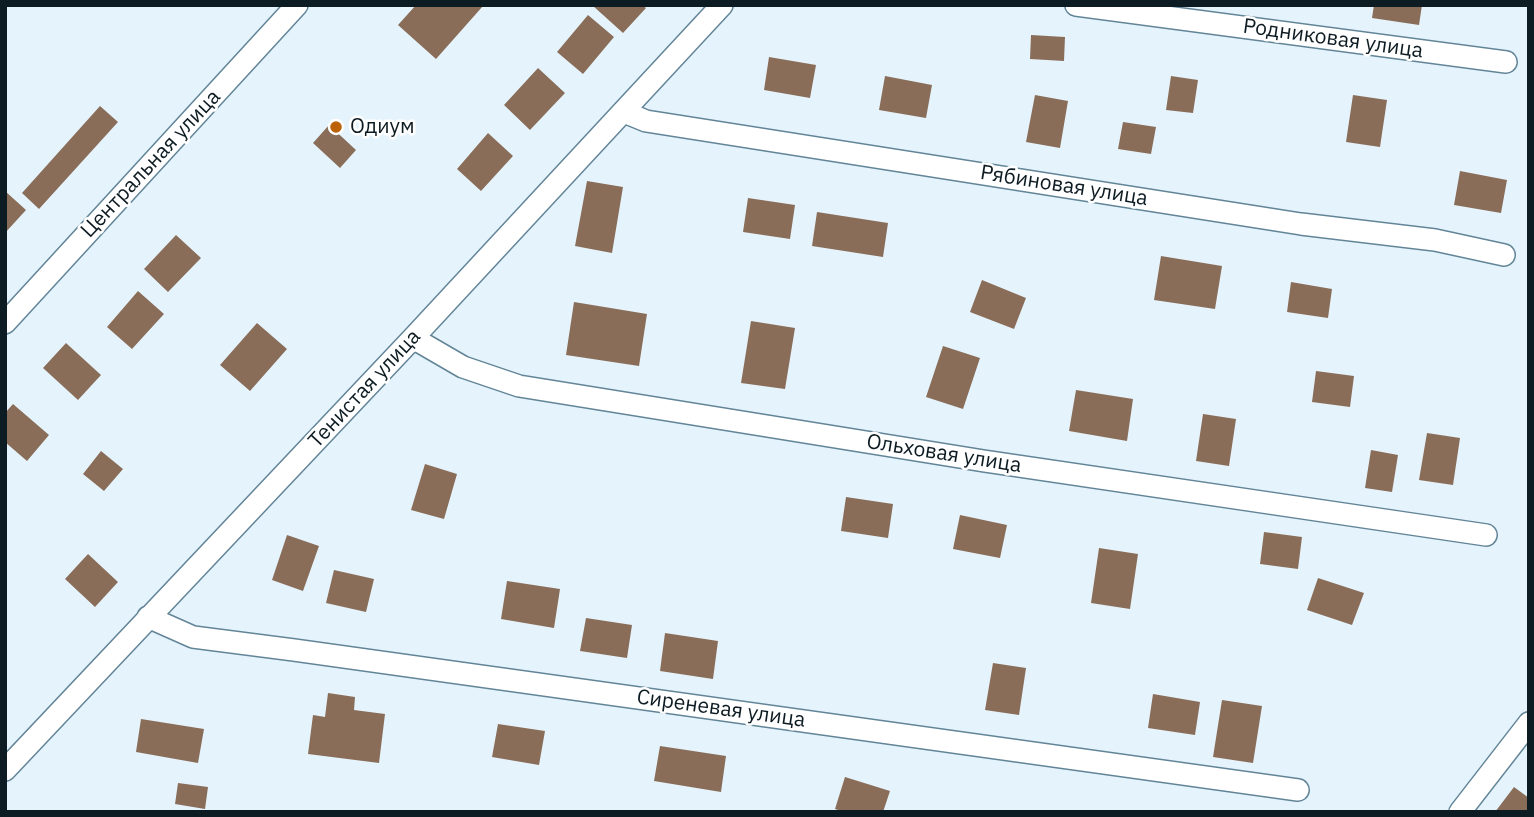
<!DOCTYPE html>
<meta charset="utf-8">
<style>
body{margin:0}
#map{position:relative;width:1534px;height:817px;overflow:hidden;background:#e5f4fc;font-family:"IBM Plex Sans",sans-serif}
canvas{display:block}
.frame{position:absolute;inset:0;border:7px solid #0d1b22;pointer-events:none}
</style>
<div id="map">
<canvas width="1534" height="817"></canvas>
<div class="frame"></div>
</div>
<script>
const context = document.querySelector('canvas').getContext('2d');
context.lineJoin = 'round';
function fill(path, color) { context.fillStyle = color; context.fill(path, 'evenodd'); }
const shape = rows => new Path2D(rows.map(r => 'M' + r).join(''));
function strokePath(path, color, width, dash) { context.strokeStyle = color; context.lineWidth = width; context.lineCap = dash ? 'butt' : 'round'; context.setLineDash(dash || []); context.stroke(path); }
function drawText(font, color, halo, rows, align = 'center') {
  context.font = font + ' "IBM Plex Sans",sans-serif'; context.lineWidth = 5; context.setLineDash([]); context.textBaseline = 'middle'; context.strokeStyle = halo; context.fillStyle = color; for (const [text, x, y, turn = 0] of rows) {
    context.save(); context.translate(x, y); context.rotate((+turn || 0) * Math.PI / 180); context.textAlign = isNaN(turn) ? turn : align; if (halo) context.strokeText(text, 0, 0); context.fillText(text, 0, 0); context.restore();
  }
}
fill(shape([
 [416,5,481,5,483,6,436,59,398,25],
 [592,5,642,5,646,8,623,33],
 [1374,5,1422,5,1419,25,1372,18],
 [588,15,614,37,583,74,557,52],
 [1031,35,1065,37,1064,61,1030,59],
 [769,57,816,65,810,98,764,90],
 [538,68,565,93,530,130,504,105],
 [885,76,932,85,926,118,879,110],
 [1171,76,1198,80,1193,113,1166,110],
 [1035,95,1068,101,1060,148,1026,142],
 [1353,95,1387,100,1380,147,1346,142],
 [100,106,118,122,39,209,22,193],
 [1123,122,1156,127,1151,154,1118,149],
 [329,125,356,150,340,168,313,143],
 [488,133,513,156,481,191,457,169],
 [1460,171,1507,180,1501,213,1454,205],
 [587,181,623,187,612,253,575,246],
 [5,191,26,210,5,233],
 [748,198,795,205,790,239,743,232],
 [817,212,888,223,883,257,812,246],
 [176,235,201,258,168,292,144,269],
 [1161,256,1222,266,1215,309,1154,300],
 [982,280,1026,298,1014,329,970,312],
 [1291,282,1332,289,1328,318,1287,312],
 [138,291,164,314,132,349,107,327],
 [574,302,647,314,639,366,566,355],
 [751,321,795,328,785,389,741,383],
 [257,323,287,349,250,391,220,365],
 [66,343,101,375,78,400,43,368],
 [943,346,980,358,963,409,926,397],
 [1316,371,1354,376,1350,407,1312,402],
 [1076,390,1133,399,1127,441,1069,431],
 [13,404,49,435,27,461,5,442,5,413],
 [1203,414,1236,419,1229,466,1196,461],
 [1427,433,1460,438,1453,485,1419,480],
 [1371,450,1398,455,1392,492,1365,488],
 [101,451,123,469,104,491,83,474],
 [425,464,457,474,444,519,411,510],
 [846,497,893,504,888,538,841,531],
 [960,515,1007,525,1000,558,953,549],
 [1264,532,1302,537,1298,569,1260,564],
 [287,535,319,546,303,591,272,580],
 [1099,548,1138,554,1130,609,1091,603],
 [88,554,118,582,95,607,65,579],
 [334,570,374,579,366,612,326,603],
 [1318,578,1364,593,1352,625,1307,610],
 [507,581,560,589,554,628,501,619],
 [586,618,632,625,627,658,580,651],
 [665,633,718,641,713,679,660,671],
 [993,663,1026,668,1019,715,985,710],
 [328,693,355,697,354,710,385,714,379,763,308,754,313,715,325,717],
 [1153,694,1200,702,1195,735,1148,728],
 [1222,700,1262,706,1253,763,1213,757],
 [141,719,204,729,198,763,136,752],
 [498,724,545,731,539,765,492,757],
 [660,746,726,756,721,792,654,781],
 [845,777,890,791,883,812,844,812,835,809],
 [178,783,208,787,205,809,175,804],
 [1514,787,1529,798,1529,812,1495,812]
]), '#8a6d59');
const street = shape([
 [1076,5,1506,62],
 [624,112,646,121,1301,224,1435,240,1504,255],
 [5,323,297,5],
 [413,338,463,367,519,386,984,461,1486,535],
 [148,617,193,637,294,650,1298,790],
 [5,770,413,338,722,5],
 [1460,812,1529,723]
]);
strokePath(street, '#638598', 24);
strokePath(street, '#fff', 21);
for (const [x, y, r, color] of [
 [336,127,7,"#bc6105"]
]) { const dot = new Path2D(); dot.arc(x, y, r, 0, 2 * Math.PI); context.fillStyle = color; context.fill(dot); strokePath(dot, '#fff', 2.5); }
drawText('21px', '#0d1b22', '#fff', [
 ["Родниковая улица",1333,39,8],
 ["Центральная улица",151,164,-47],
 ["Рябиновая улица",1064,186,9],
 ["Тенистая улица",365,389,-47],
 ["Ольховая улица",944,454,9],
 ["Сиреневая улица",721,709,8]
]);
drawText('21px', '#0d1b22', '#fff', [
 ["Одиум",350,127]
], 'left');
</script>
